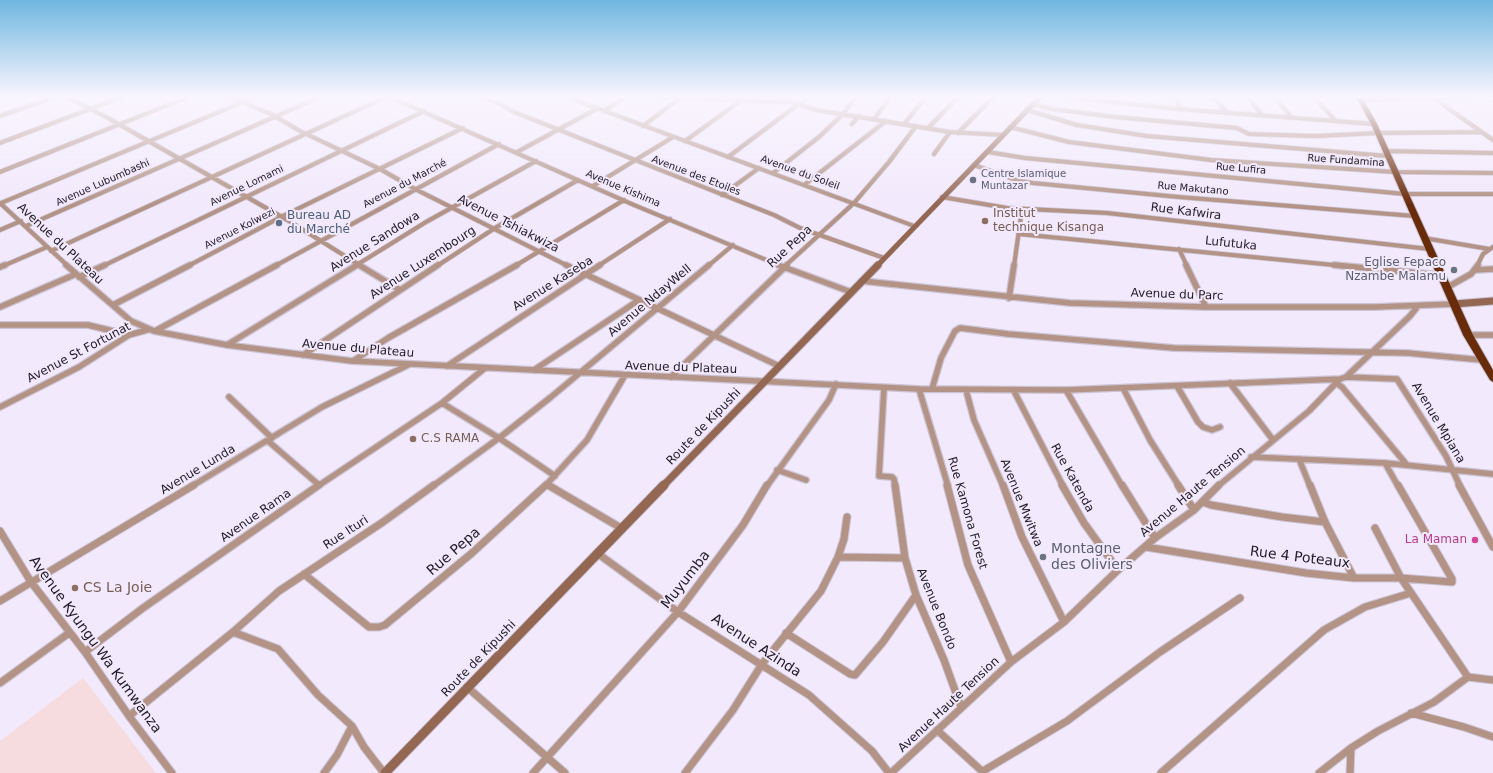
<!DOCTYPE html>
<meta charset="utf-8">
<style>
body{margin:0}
canvas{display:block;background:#f2e9fc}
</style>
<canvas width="1493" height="773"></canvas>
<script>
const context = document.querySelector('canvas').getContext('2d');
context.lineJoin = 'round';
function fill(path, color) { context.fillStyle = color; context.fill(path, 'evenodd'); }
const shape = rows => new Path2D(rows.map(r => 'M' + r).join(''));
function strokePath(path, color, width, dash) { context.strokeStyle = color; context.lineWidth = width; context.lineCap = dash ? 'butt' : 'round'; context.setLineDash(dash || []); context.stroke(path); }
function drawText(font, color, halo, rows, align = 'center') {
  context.font = font + ' "DejaVu Sans",sans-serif'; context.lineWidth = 4; context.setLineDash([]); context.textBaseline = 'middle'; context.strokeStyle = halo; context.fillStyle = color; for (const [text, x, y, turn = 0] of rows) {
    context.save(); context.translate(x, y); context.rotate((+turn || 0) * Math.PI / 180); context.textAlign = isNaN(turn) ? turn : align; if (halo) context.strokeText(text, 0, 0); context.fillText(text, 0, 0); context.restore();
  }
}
fill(shape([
 [83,678,156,773,0,773,0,741]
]), '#f6dbdf');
const streetFar2 = shape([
 [67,97,108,118,289,221,361,266],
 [230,97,271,114,300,131,380,169,415,189,568,266],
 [390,97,634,205,781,266],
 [482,97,497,102,514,112,774,215,800,228,884,258],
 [567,97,914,226],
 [661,97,785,102],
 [776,97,816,110,950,132,1003,135],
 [1066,97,1179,109,1374,124],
 [1177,97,1179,109],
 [1213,97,1227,112],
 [1248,97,1262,115],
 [1275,97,1291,117],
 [1314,97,1335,120],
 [1435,99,1493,140],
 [1362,100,1470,97],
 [1033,104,1053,109,1115,117,1237,128,1249,134,1316,136,1378,133,1482,132],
 [1027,110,1077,125,1147,136,1387,156],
 [604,111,625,97],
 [0,116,55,97],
 [874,119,890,97],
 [852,124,859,116],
 [904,124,926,97],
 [643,126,680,98],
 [1010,127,1069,142,1211,160,1395,172,1493,173],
 [928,128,958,97],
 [958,133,993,97],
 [685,141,746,97],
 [0,143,122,97],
 [1385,151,1493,153],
 [517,152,598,108],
 [988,152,1025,158,1405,194,1493,194],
 [934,154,950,132],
 [728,157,808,97],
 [974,165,1019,181,1033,183,1179,197,1414,216],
 [0,172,188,97],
 [773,173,819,137,843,114,855,97],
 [804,185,886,121],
 [593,186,673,137],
 [722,195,759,168],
 [942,197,1007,208,1107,213,1429,249],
 [0,203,68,266],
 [1,203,255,97],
 [26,226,320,97],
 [0,230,21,221],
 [1019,234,1344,266],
 [1424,238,1489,249],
 [1179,249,1187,266],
 [51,251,386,97],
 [3,266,47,247],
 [103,266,424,111],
 [188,266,281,217,463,128],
 [275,266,499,144],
 [355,266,426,222,536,161],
 [437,266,495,228,578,180],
 [515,266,624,200],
 [598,266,670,219],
 [708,266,733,245],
 [785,266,854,203,889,162,916,126],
 [1014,266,1022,209],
 [1477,266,1483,254,1493,247]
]);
const streetFar1 = shape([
 [66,265,131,321,154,331,227,345,352,361,919,389,1066,390,1340,379],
 [359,265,400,290],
 [566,265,779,366],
 [778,265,851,292],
 [1186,265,1206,307],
 [1334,265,1440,275],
 [0,267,5,265],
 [1475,270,1493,269],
 [79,277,105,265],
 [862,281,1070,303,1206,307,1375,307,1454,304],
 [1446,288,1471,274,1478,265],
 [1009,298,1014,265],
 [113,305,190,265],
 [0,307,76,274],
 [0,325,88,325,129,335],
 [155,331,277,265],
 [1468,335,1493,335],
 [227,345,357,265],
 [303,355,438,265],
 [353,361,388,338,517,265],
 [447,366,600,265],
 [485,368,442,403,499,438,555,476],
 [534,370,639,300],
 [671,377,787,265],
 [1346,377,1397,379,1446,456,1460,486],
 [1230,383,1273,440],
 [1336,383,1342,387,1407,465],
 [1177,386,1198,422,1203,427,1212,430,1220,427],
 [884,388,879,476,892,477,894,479,895,486],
 [1123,388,1150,440,1179,486],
 [919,389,948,486],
 [932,389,941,358,955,331,960,328,1008,334,1174,348,1407,353,1482,360],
 [966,390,974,420,1003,486],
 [1066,390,1122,486],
 [1014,391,1063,486],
 [229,397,272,438],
 [0,407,79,367,129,335,147,330],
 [268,441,319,485],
 [1251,457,1385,463,1493,474],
 [1299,459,1310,486],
 [1385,463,1398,486],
 [777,470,806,480],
 [547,484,587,440,625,375],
 [192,486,322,407,410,364],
 [318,486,442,403],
 [433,486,499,438,551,397,709,265],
 [545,486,547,484,550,486],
 [767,486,829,400,836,384],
 [1218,486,1309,411,1340,379,1346,377,1410,316,1418,306]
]);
const street = shape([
 [548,485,621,528],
 [895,485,905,558,916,595,944,660,961,707],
 [947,485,968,565,1011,662],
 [1003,485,1022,537,1064,622],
 [1062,485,1084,523,1118,570],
 [1122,485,1155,538],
 [1178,485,1194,510],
 [1310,485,1325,522,1354,578],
 [1459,485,1493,547],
 [1203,502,1211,505,1282,517,1325,522],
 [1375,528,1401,578,1468,677],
 [0,531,31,582,85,652,129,716,172,773],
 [1146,547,1306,573,1354,578,1401,578,1452,582,1452,579,1398,485],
 [597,553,678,612,809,695,872,751,889,773],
 [838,557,905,558],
 [304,574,369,627,379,627,385,625,472,553,546,485],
 [0,601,194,485],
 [233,632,278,649,318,695,352,726,364,747,384,773],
 [786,633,850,674,855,675,883,642,916,595],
 [85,652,143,608,319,485],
 [0,683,69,633],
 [467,687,565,773],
 [1411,713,1464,727,1493,737],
 [129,716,233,632,279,591,383,522,434,485],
 [937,730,984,773],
 [983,771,1067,721,1160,652,1240,598],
 [324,773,337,755,352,726],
 [533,773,678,612,743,525,767,485],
 [685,773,733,710,762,664,821,591,838,557,844,539,847,517],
 [891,773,1011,662,1064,622,1118,570,1155,538,1194,510,1219,485],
 [1161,773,1324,630,1365,607,1411,593],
 [1319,773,1351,748],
 [1350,773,1351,748,1378,731,1434,702,1468,677,1493,680]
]);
const secondaryFar2 = shape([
 [877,266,1040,97]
]);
const secondaryFar1 = shape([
 [1454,304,1493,301],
 [663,486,878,265]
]);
const secondary = shape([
 [385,773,664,485]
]);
const highway = shape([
 [1356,97,1362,97,1377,124,1473,335,1493,370,1493,382,1490,380,1463,335,1371,124,1356,97]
]);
strokePath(streetFar2, '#ccc4d5', 5.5);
strokePath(streetFar1, '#ccc4d5', 8);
strokePath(street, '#ccc4d5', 9);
strokePath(secondaryFar2, '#ccc4d5', 6);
strokePath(secondaryFar1, '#ccc4d5', 9);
strokePath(secondary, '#ccc4d5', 11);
strokePath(highway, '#ccc4d5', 2);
strokePath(streetFar2, '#b39385', 4);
strokePath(streetFar1, '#b39385', 5.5);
strokePath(street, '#b39385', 7);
strokePath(secondaryFar2, '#946753', 5);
strokePath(secondaryFar1, '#946753', 7);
strokePath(secondary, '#946753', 9);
fill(highway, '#692c0a');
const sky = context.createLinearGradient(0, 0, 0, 205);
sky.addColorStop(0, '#6fb7e0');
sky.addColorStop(0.47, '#f9f5fe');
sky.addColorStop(1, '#f9f5fe00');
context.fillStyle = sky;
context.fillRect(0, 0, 1493, 205);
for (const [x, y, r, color] of [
 [973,180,4,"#6b7280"],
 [985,221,4,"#8d6e63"],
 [279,223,4,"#5c6f8a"],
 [1454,270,4,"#6b7280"],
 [413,439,4,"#8d6e63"],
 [1475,540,4,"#d1479c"],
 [1043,557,4,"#6b7280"],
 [75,588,4,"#8d6e63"]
]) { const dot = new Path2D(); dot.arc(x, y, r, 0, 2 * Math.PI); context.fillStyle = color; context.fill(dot); strokePath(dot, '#f2e9fc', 1.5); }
drawText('10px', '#201b26', '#f2e9fc', [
 ["Rue Fundamina",1346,161,4],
 ["Rue Lufira",1241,169,5],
 ["Avenue du Soleil",800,173,20],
 ["Avenue des Etoiles",696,176,21],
 ["Avenue Lubumbashi",103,183,-24],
 ["Avenue du Marché",405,184,-28],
 ["Avenue Lomami",247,186,-26],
 ["Avenue Kishima",623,189,23],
 ["Rue Makutano",1193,189,5],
 ["Avenue Kolwezi",240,229,-27]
]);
drawText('10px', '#5b616d', '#f2e9fc', [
 ["Centre Islamique",981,174],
 ["Muntazar",981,186]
], 'left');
drawText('12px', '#201b26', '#f2e9fc', [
 ["Rue Kafwira",1186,212,7],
 ["Avenue Tshiakwiza",508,224,27],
 ["Avenue Sandowa",375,242,-32],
 ["Avenue du Plateau",60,244,43],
 ["Lufutuka",1231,244,6],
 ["Rue Pepa",790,247,-43],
 ["Avenue Luxembourg",423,263,-33],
 ["Avenue Kaseba",553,284,-32],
 ["Avenue du Parc",1177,295,2],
 ["Avenue NdayWell",650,301,-40],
 ["Avenue du Plateau",358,349,5],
 ["Avenue St Fortunat",79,353,-28],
 ["Avenue du Plateau",681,368,2],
 ["Avenue Mpiana",1438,423,59],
 ["Route de Kipushi",704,427,-46],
 ["Avenue Lunda",198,470,-31],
 ["Rue Katenda",1072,478,61],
 ["Avenue Haute Tension",1193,492,-40],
 ["Avenue Mwitwa",1021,503,68],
 ["Rue Kamona Forest",967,513,74],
 ["Avenue Rama",256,516,-35],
 ["Rue Ituri",346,533,-33],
 ["Avenue Bondo",936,609,68],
 ["Route de Kipushi",479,659,-46],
 ["Avenue Haute Tension",949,705,-43]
]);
drawText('12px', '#785e54', '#f2e9fc', [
 ["Institut",993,214],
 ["technique Kisanga",993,228],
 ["C.S RAMA",421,439]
], 'left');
drawText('12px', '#4e5e75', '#f2e9fc', [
 ["Bureau AD",287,216],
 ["du Marché",287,230]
], 'left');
drawText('12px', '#5b616d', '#f2e9fc', [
 ["Eglise Fepaco",1446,263],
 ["Nzambe Malamu",1446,277]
], 'right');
drawText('12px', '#b23c85', '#f2e9fc', [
 ["La Maman",1467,540]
], 'right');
drawText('14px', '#5b616d', '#f2e9fc', [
 ["Montagne",1051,549],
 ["des Oliviers",1051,565]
], 'left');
drawText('14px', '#201b26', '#f2e9fc', [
 ["Rue Pepa",454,552,-41],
 ["Rue 4 Poteaux",1300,558,7],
 ["Muyumba",686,580,-52],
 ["Avenue Kyungu Wa Kumwanza",95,645,54],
 ["Avenue Azinda",756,646,33]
]);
drawText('14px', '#785e54', '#f2e9fc', [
 ["CS La Joie",83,588]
], 'left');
</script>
